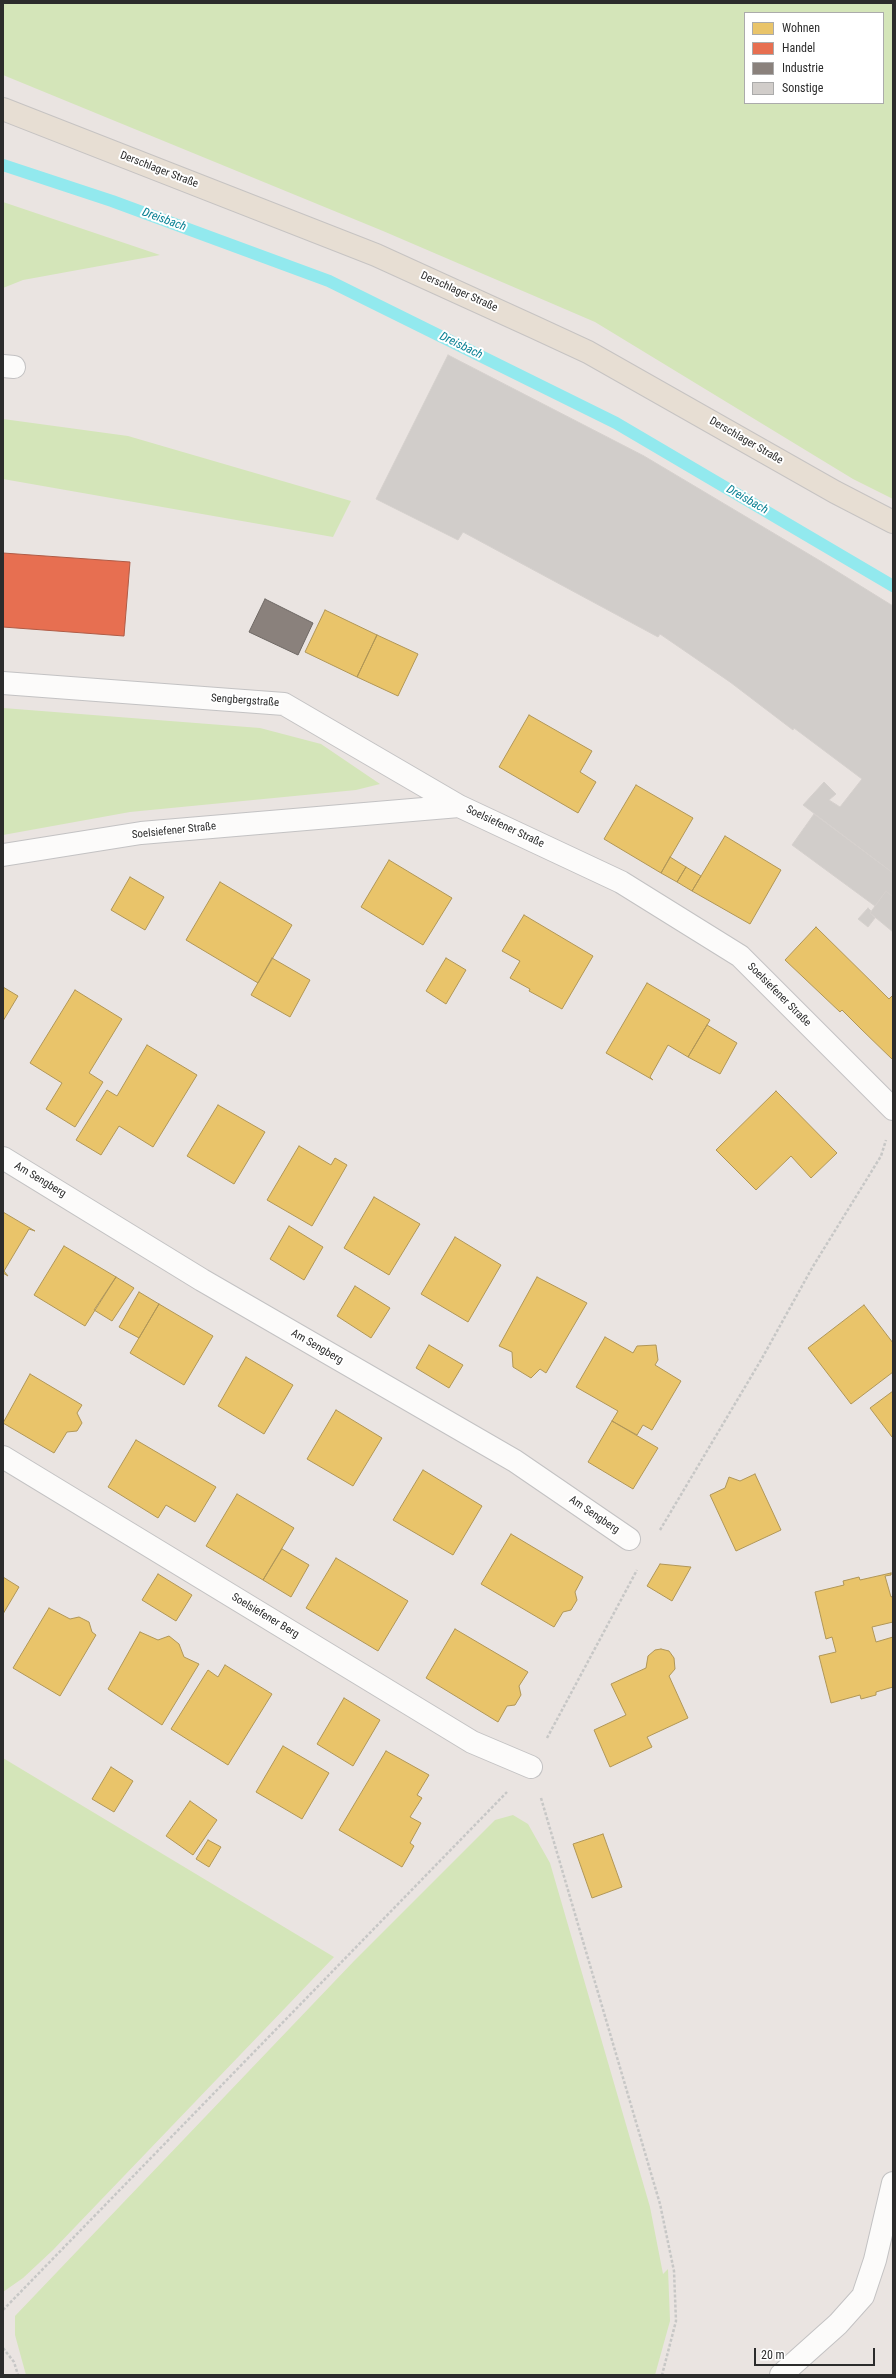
<!DOCTYPE html>
<meta charset="utf-8">
<style>
body{margin:0}
#map{position:relative;width:896px;height:2378px;overflow:hidden;background:#eae4e1;font-family:"Roboto Condensed",sans-serif}
canvas{display:block}
.frame{position:absolute;inset:0;border:4px solid #2c2c2c;pointer-events:none}
.legend{position:absolute;left:744px;top:12px;width:140px;height:92px;box-sizing:border-box;background:#fff;border:1px solid #ababab;margin:0;padding:5px 7px;list-style:none;font-size:12px;color:#2c2c2c}
.legend li{display:flex;align-items:center;gap:8px;height:20px}
.legend b{width:20px;border:1px solid #ababab}
.scale{position:absolute;left:754px;top:2348px;width:121px;height:18px;box-sizing:border-box;border:2px solid #2c2c2c;border-top:0;padding-left:5px;font-size:12px;line-height:14px;white-space:nowrap;color:#2c2c2c;-webkit-text-stroke:3px #fff;paint-order:stroke}
</style>
<div id="map">
<canvas width="896" height="2378"></canvas>
<div class="frame"></div>
<ul class="legend">
<li><b style="height:11px;background:#e9c46a"></b>Wohnen</li>
<li><b style="height:11px;background:#e76f51"></b>Handel</li>
<li><b style="height:11px;background:#8a817c"></b>Industrie</li>
<li><b style="height:11px;background:#d1cdca"></b>Sonstige</li>
</ul>
<div class="scale">20 m</div>
</div>
<script>
const context = document.querySelector('canvas').getContext('2d');
context.lineJoin = 'round';
function fill(path, color) { context.fillStyle = color; context.fill(path, 'evenodd'); }
const shape = rows => new Path2D(rows.map(r => 'M' + r).join(''));
function strokePath(path, color, width, dash) { context.strokeStyle = color; context.lineWidth = width; context.lineCap = dash ? 'butt' : 'round'; context.setLineDash(dash || []); context.stroke(path); }
function drawText(font, color, halo, rows, align = 'center') {
  context.font = font + ' "Roboto Condensed",sans-serif'; context.lineWidth = 4; context.setLineDash([]); context.textBaseline = 'middle'; context.strokeStyle = halo; context.fillStyle = color; for (const [text, x, y, turn = 0] of rows) {
    context.save(); context.translate(x, y); context.rotate((+turn || 0) * Math.PI / 180); context.textAlign = isNaN(turn) ? turn : align; if (halo) context.strokeText(text, 0, 0); context.fillText(text, 0, 0); context.restore();
  }
}
fill(shape([
 [3,3,893,3,893,499,853,479,595,322,383,231,3,75],
 [745,13,883,13,883,103,745,103],
 [3,202,160,255,23,280,3,288],
 [3,419,128,436,351,501,333,537,3,479],
 [3,708,260,728,321,744,380,784,356,790,130,812,3,835],
 [3,1758,334,1957,53,2250,23,2278,3,2292],
 [513,1815,528,1824,550,1863,650,2207,663,2274,668,2269,670,2321,655,2375,26,2375,15,2335,15,2316,354,1961,495,1820]
]), '#d4e5b9');
const homes = shape([
 [325,610,377,635,357,677,305,652,325,610],
 [377,635,418,654,398,696,357,677,377,635],
 [529,715,592,751,580,772,596,782,578,813,499,767,529,715],
 [636,785,693,818,661,873,604,839,636,785],
 [725,836,781,870,750,924,692,891,725,836],
 [670,857,686,867,677,882,661,873,670,857],
 [389,860,452,898,423,945,361,907,389,860],
 [686,867,701,876,692,891,677,882,686,867],
 [130,877,164,897,145,930,111,910,130,877],
 [220,882,292,925,258,983,186,940,220,882],
 [524,915,593,956,562,1009,529,991,530,989,510,978,520,961,502,951,524,915],
 [816,927,889,999,893,995,893,1060,861,1029,842,1010,840,1012,785,960,816,927],
 [272,958,310,980,290,1017,251,995,272,958],
 [446,958,466,970,446,1004,426,991,446,958],
 [647,983,710,1020,688,1057,668,1045,650,1077,653,1080,606,1053,647,983],
 [3,987,18,996,3,1021,3,987],
 [75,990,122,1019,89,1073,103,1082,75,1127,46,1109,62,1083,30,1063,75,990],
 [707,1025,737,1043,720,1074,688,1057,707,1025],
 [147,1045,197,1075,153,1147,119,1126,101,1155,76,1140,107,1090,117,1096,147,1045],
 [776,1091,837,1153,811,1178,791,1156,756,1190,716,1150,776,1091],
 [218,1105,265,1132,234,1184,187,1156,218,1105],
 [299,1146,331,1165,335,1158,347,1165,312,1226,267,1200,299,1146],
 [374,1197,420,1224,389,1275,344,1248,374,1197],
 [3,1212,35,1231,29,1229,4,1271,8,1276,3,1273,3,1212],
 [289,1226,323,1247,304,1280,270,1259,289,1226],
 [455,1237,501,1265,468,1322,421,1294,455,1237],
 [64,1246,116,1277,85,1326,34,1295,64,1246],
 [116,1277,134,1288,112,1321,94,1310,116,1277],
 [537,1277,587,1303,546,1373,540,1369,531,1378,513,1367,512,1352,499,1346,537,1277],
 [355,1286,390,1308,371,1338,337,1316,355,1286],
 [139,1292,159,1304,139,1338,119,1327,139,1292],
 [159,1304,213,1336,184,1385,130,1353,159,1304],
 [864,1305,893,1343,893,1372,851,1404,808,1348,864,1305],
 [605,1337,633,1353,637,1346,656,1345,658,1360,655,1365,681,1381,652,1430,643,1425,637,1435,612,1421,618,1411,576,1387,605,1337],
 [429,1345,463,1365,449,1388,416,1368,429,1345],
 [246,1357,293,1385,264,1434,218,1406,246,1357],
 [30,1374,82,1405,77,1413,82,1423,77,1431,67,1432,54,1453,3,1423,30,1374],
 [893,1391,893,1437,892,1437,870,1408,893,1391],
 [336,1410,382,1438,353,1486,307,1459,336,1410],
 [612,1421,658,1448,633,1489,588,1462,612,1421],
 [136,1440,216,1487,195,1522,166,1505,158,1518,108,1487,136,1440],
 [423,1470,482,1506,453,1555,393,1520,423,1470],
 [755,1474,781,1530,736,1551,710,1495,725,1488,729,1477,740,1481,755,1474],
 [237,1494,294,1528,263,1580,206,1546,237,1494],
 [511,1534,583,1577,575,1592,577,1600,571,1610,563,1612,554,1627,481,1584,511,1534],
 [282,1549,309,1565,291,1597,263,1580,282,1549],
 [336,1558,408,1601,378,1651,306,1608,336,1558],
 [660,1564,691,1567,672,1601,647,1586,660,1564],
 [891,1573,891,1575,885,1576,891,1597,893,1596,893,1622,872,1627,876,1642,893,1637,893,1687,876,1692,876,1695,861,1699,860,1695,831,1703,819,1656,836,1652,832,1637,826,1639,815,1592,844,1585,843,1581,859,1577,860,1580,891,1573],
 [158,1574,192,1595,176,1621,142,1600,158,1574],
 [3,1577,19,1587,3,1614,3,1577],
 [49,1608,70,1619,79,1617,89,1622,92,1632,96,1635,60,1696,13,1668,49,1608],
 [455,1629,528,1672,519,1686,521,1695,515,1705,507,1706,498,1722,426,1678,455,1629],
 [140,1632,158,1640,169,1636,179,1644,184,1657,199,1664,162,1725,108,1689,140,1632],
 [661,1649,669,1651,674,1658,675,1669,669,1676,688,1718,647,1737,652,1747,610,1767,594,1730,626,1715,611,1684,646,1668,648,1656,655,1650,661,1649],
 [225,1665,272,1694,228,1765,171,1729,208,1670,218,1677,225,1665],
 [344,1698,380,1720,353,1766,317,1744,344,1698],
 [283,1746,329,1773,302,1819,256,1792,283,1746],
 [386,1751,429,1775,417,1795,422,1798,410,1817,421,1823,410,1843,414,1846,402,1867,339,1830,386,1751],
 [111,1767,133,1781,114,1812,92,1799,111,1767],
 [190,1801,217,1820,193,1855,166,1836,190,1801],
 [603,1834,622,1887,592,1898,573,1844,603,1834],
 [208,1840,221,1847,209,1867,196,1859,208,1840]
]);
fill(homes, '#e9c46a');
strokePath(homes, '#b09657', 1);
const shops = shape([
 [3,553,130,562,124,636,3,627,3,553]
]);
fill(shops, '#e76f51');
strokePath(shops, '#af5b46', 1);
const industry = shape([
 [265,599,313,623,298,655,249,632,265,599]
]);
fill(industry, '#8a817c');
strokePath(industry, '#6e6864', 1);
strokePath(shape([
 [3,165,112,201,329,281,616,423,893,586]
]), '#92e9ee', 12);
const building = shape([
 [448,355,644,456,822,562,893,606,893,873,803,805,824,782,836,794,829,800,840,807,862,779,794,728,793,730,730,682,660,634,658,637,463,532,458,540,376,499,448,355],
 [814,814,893,873,893,897,886,891,875,906,792,845,814,814],
 [886,891,893,897,893,932,870,913,886,891],
 [868,908,871,911,870,913,875,918,868,927,858,919,868,908]
]);
fill(building, '#d1cdca');
strokePath(building, '#d5d0cd', 1);
const minor = shape([
 [3,366,14,367],
 [3,683,284,704,459,806],
 [3,855,141,833,459,806,621,882,740,956,893,1109],
 [3,1158,202,1280,515,1461,629,1539],
 [3,1457,472,1742,531,1767],
 [781,2375,838,2324,863,2296,875,2260,893,2183]
]);
const major = shape([
 [3,109,376,255,534,327,588,352,835,492,893,522]
]);
strokePath(minor, '#c3c2c3', 24);
strokePath(major, '#c6c3c2', 24);
strokePath(shape([
 [660,1530,761,1360,812,1268,881,1156,886,1140],
 [547,1738,637,1570],
 [541,1798,660,2204,674,2271,676,2321,662,2375],
 [3,2310,507,1792],
 [3,2348,14,2362,18,2375]
]), '#c7c7c6', 2.5, [3, 2]);
strokePath(minor, '#fcfbfa', 22);
strokePath(major, '#e7ded3', 22);
drawText('11px', '#2c2c2c', '#fff', [
 ["Derschlager Straße",159,170,21],
 ["Derschlager Straße",459,292,24],
 ["Derschlager Straße",746,441,30],
 ["Sengbergstraße",245,701,4],
 ["Soelsiefener Straße",505,827,25],
 ["Soelsiefener Straße",174,831,-6],
 ["Soelsiefener Straße",779,995,45],
 ["Am Sengberg",40,1180,31],
 ["Am Sengberg",317,1347,30],
 ["Am Sengberg",594,1515,34],
 ["Soelsiefener Berg",265,1616,31]
]);
drawText('italic 12px', '#098194', '#fff', [
 ["Dreisbach",164,220,20],
 ["Dreisbach",461,346,26],
 ["Dreisbach",747,500,30]
]);
</script>
